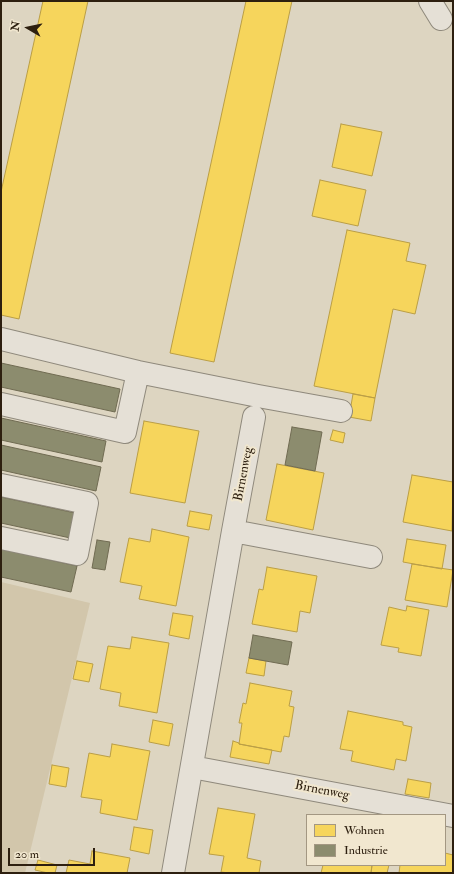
<!DOCTYPE html>
<style>
body{margin:0}
#map{position:relative;width:454px;height:874px;overflow:hidden;background:#ddd5c1;font-family:"IM FELL Double Pica",serif}
canvas{display:block}
.frame{position:absolute;inset:0;border:2px solid #2d1f0f;pointer-events:none}
.legend{position:absolute;left:306px;top:814px;width:140px;height:52px;box-sizing:border-box;background:#f1e7cf;border:1px solid #a39782;margin:0;padding:5px 7px;list-style:none;font-size:12px;color:#2d1f0f}
.legend li{display:flex;align-items:center;gap:8px;height:20px}
.legend b{width:20px;border:1px solid #a39782}
.north{position:absolute;left:8px;top:8px;width:40px;height:40px;-webkit-text-stroke:3px #f1e7cf;paint-order:stroke;rotate:279deg;font-size:11px;font-weight:700;line-height:16px;text-align:center;color:#2d1f0f}
.north::after{content:'';display:block;margin:auto;width:14px;height:18px;background:#2d1f0f;clip-path:polygon(50% 0,100% 100%,50% 72%,0 100%)}
.scale{position:absolute;left:8px;top:848px;width:87px;height:18px;box-sizing:border-box;border:2px solid #2d1f0f;border-top:0;padding-left:5px;font-size:12px;line-height:14px;white-space:nowrap;color:#2d1f0f;-webkit-text-stroke:3px #f1e7cf;paint-order:stroke}
</style>
<div id="map">
<canvas width="454" height="874"></canvas>
<div class="frame"></div>
<ul class="legend">
<li><b style="height:11px;background:#f6d55c"></b>Wohnen</li>
<li><b style="height:11px;background:#8c8c6e"></b>Industrie</li>
</ul>
<div class="north">N</div>
<div class="scale">20 m</div>
</div>
<script>
const context = document.querySelector('canvas').getContext('2d');
context.lineJoin = 'round';
function fill(path, color) { context.fillStyle = color; context.fill(path, 'evenodd'); }
const shape = rows => new Path2D(rows.map(r => 'M' + r).join(''));
function strokePath(path, color, width, dash) { context.strokeStyle = color; context.lineWidth = width; context.lineCap = dash ? 'butt' : 'round'; context.setLineDash(dash || []); context.stroke(path); }
function drawText(font, color, halo, rows, align = 'center') {
  context.font = font + ' "IM FELL Double Pica",serif'; context.lineWidth = 4; context.setLineDash([]); context.textBaseline = 'middle'; context.strokeStyle = halo; context.fillStyle = color; for (const [text, x, y, turn = 0] of rows) {
    context.save(); context.translate(x, y); context.rotate((+turn || 0) * Math.PI / 180); context.textAlign = isNaN(turn) ? turn : align; if (halo) context.strokeText(text, 0, 0); context.fillText(text, 0, 0); context.restore();
  }
}
fill(shape([
 [1,582,90,603,25,873,1,873]
]), '#d2c6ab');
const homes = shape([
 [43,1,88,1,19,319,1,315,1,192,43,1],
 [246,1,292,1,214,362,170,353,246,1],
 [341,124,382,132,372,176,332,167,341,124],
 [320,180,366,190,358,226,312,216,320,180],
 [347,230,410,243,406,261,426,265,415,314,393,309,375,398,314,386,347,230],
 [353,394,375,398,371,421,349,417,353,394],
 [144,421,199,431,185,503,130,493,144,421],
 [333,430,345,433,343,443,330,440,333,430],
 [277,464,324,473,313,530,266,520,277,464],
 [412,475,453,482,452,531,403,522,412,475],
 [190,511,212,515,209,530,187,526,190,511],
 [152,529,189,537,176,606,139,599,142,586,120,582,129,538,150,542,152,529],
 [407,539,446,545,442,569,403,562,407,539],
 [412,564,453,570,447,607,405,600,412,564],
 [267,567,317,576,310,613,300,611,297,632,252,624,259,589,263,590,267,567],
 [407,606,429,610,421,656,398,652,399,648,381,645,389,607,406,611,407,606],
 [173,613,193,616,189,639,169,635,173,613],
 [132,637,169,643,157,713,119,706,121,693,100,689,108,646,130,649,132,637],
 [249,658,266,661,264,676,246,673,249,658],
 [77,661,93,664,89,682,73,679,77,661],
 [250,683,292,691,289,706,294,707,289,737,284,736,281,752,239,744,242,723,239,723,243,703,246,704,250,683],
 [348,711,403,722,403,725,412,727,406,761,396,759,394,770,351,761,353,751,340,749,348,711],
 [153,720,173,724,169,746,149,742,153,720],
 [233,741,239,743,239,744,272,750,269,764,230,757,233,741],
 [112,744,150,751,137,820,100,813,102,800,81,797,89,753,110,757,112,744],
 [52,765,69,768,66,787,49,784,52,765],
 [408,779,431,783,429,798,405,794,408,779],
 [218,808,255,814,247,858,261,861,259,873,229,873,221,872,224,856,209,854,218,808],
 [134,827,153,830,149,854,130,850,134,827],
 [92,851,130,858,127,873,66,873,69,860,90,864,92,851],
 [445,853,453,855,453,873,399,873,400,865,445,865,445,853],
 [38,860,57,865,55,873,48,873,35,870,38,860],
 [323,865,372,865,371,873,321,873,323,865],
 [372,865,389,865,387,873,371,873,372,865]
]);
fill(homes, '#f6d55c');
strokePath(homes, '#ba9e45', 1);
const industry = shape([
 [1,363,120,389,115,412,1,387,1,363],
 [1,418,106,441,102,462,1,440,1,418],
 [292,427,322,432,315,471,285,465,292,427],
 [1,445,101,467,96,491,1,470,1,445],
 [1,497,80,514,75,539,1,523,1,497],
 [97,540,110,542,105,570,92,568,97,540],
 [1,549,77,566,71,592,1,577,1,549],
 [253,635,292,642,288,665,249,658,253,635]
]);
fill(industry, '#8c8c6e');
strokePath(industry, '#706b52', 1);
const minor = shape([
 [430,1,441,19],
 [1,339,138,372,258,396,341,411],
 [1,404,125,432,138,372],
 [1,485,87,503,77,554,1,538],
 [233,531,371,557],
 [192,767,453,816],
 [173,873,233,531,254,417]
]);
strokePath(minor, '#8f897c', 24);
strokePath(minor, '#e5e0d6', 22);
drawText('13px', '#2d1f0f', '#f1e7cf', [
 ["Birnenweg",244,474,-79],
 ["Birnenweg",322,791,11]
]);
</script>
